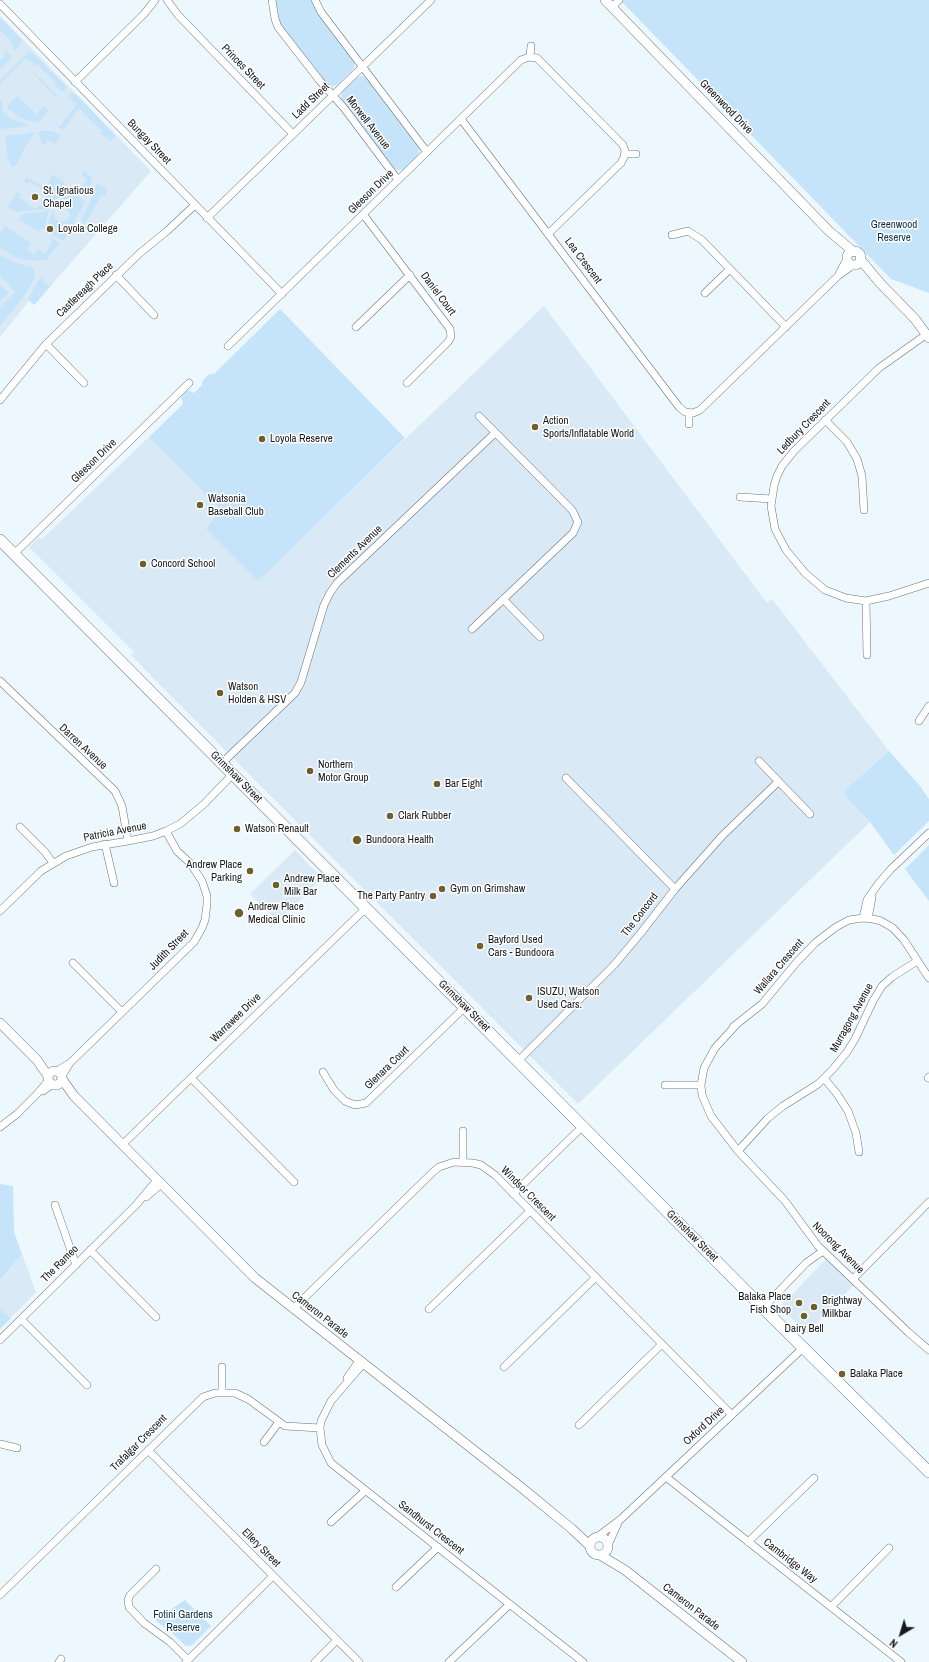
<!DOCTYPE html>
<style>
body{margin:0}
#map{position:relative;width:929px;height:1662px;overflow:hidden;background:#edf7fe;font-family:"Archivo Narrow",sans-serif}
canvas{display:block}
.north{position:absolute;left:881px;top:1614px;width:40px;height:40px;-webkit-text-stroke:3px #fff;paint-order:stroke;rotate:218deg;font-size:11px;font-weight:700;line-height:16px;text-align:center;color:#171a1c}
.north::after{content:'';display:block;margin:auto;width:14px;height:18px;background:#171a1c;clip-path:polygon(50% 0,100% 100%,50% 72%,0 100%)}
</style>
<div id="map">
<canvas width="929" height="1662"></canvas>
<div class="north">N</div>
</div>
<script>
const context = document.querySelector('canvas').getContext('2d');
context.lineJoin = 'round';
function fill(path, color) { context.fillStyle = color; context.fill(path, 'evenodd'); }
const shape = rows => new Path2D(rows.map(r => 'M' + r).join(''));
function strokePath(path, color, width, dash) { context.strokeStyle = color; context.lineWidth = width; context.lineCap = dash ? 'butt' : 'round'; context.setLineDash(dash || []); context.stroke(path); }
function drawText(font, color, halo, rows, align = 'center') {
  context.font = font + ' "Archivo Narrow",sans-serif'; context.lineWidth = 3; context.setLineDash([]); context.textBaseline = 'middle'; context.strokeStyle = halo; context.fillStyle = color; for (const [text, x, y, turn = 0] of rows) {
    context.save(); context.translate(x, y); context.rotate((+turn || 0) * Math.PI / 180); context.textAlign = isNaN(turn) ? turn : align; if (halo) context.strokeText(text, 0, 0); context.fillText(text, 0, 0); context.restore();
  }
}
fill(shape([
 [0,16,151,171,34,305,29,301,0,337],
 [544,306,767,603,772,599,889,751,845,790,845,796,870,822,578,1104,155,680,131,655,134,652,29,547,39,537,42,539,149,437,221,510,258,580],
 [295,850,322,878,278,922,250,894],
 [22,1254,36,1292,11,1318,0,1309,0,1280],
 [827,1258,854,1285,807,1333,780,1307]
]), '#d9eaf6');
fill(shape([
 [275,0,313,0,355,63,353,69,338,84,332,87,326,84,283,28,278,21],
 [624,0,929,0,929,293,891,279,622,2],
 [0,17,22,40,22,42,15,51,9,39,0,30],
 [6,51,12,57,0,69,0,61,6,55,4,53],
 [30,51,67,87,63,92,55,86,56,83,37,64,34,65,26,58,0,84,0,80],
 [34,72,57,95,58,99,33,73],
 [361,76,367,78,418,146,419,151,418,155,402,170,397,170,393,168,341,100,341,95,343,91,355,79],
 [71,93,73,93,77,95,116,136,111,141,100,133,102,131,79,108,63,130,58,126,54,120,60,126,77,104,68,97],
 [17,96,36,114,44,106,48,110,38,123,21,118,6,107],
 [0,101,2,101,3,111,5,114,12,119,31,126,2,129,0,125],
 [40,131,52,131,61,135,55,144,48,140,45,145,41,142,39,133],
 [35,132,23,150,22,155,15,166,12,167,7,156,5,136],
 [84,171,92,177,89,191,87,196,85,197,73,188,79,192,87,179,81,175],
 [52,174,66,183,64,186,67,188,52,205,50,209,16,212,8,207,17,192,21,194,19,197,36,209,39,206,43,206,46,203,47,199,45,196,47,193,29,181,27,184,24,182,27,177,43,187,49,182],
 [97,183,108,190,104,196,101,195,92,212,87,221,83,224,81,220,91,200],
 [67,191,71,192,83,200,85,202,69,232,64,240,61,240,46,231,52,211,56,219,60,222,65,221,69,218,70,214,66,208,57,208,54,206],
 [49,211,44,230,41,228,39,232,19,219,23,214],
 [5,226,31,243,27,249,34,254,38,249,45,253,53,241,45,235,60,243,46,260,33,261,19,259,0,248,0,231,2,231],
 [0,255,16,263,31,267,34,269,35,278,24,296,0,326,0,307,15,292,0,276],
 [40,277,50,287,34,305,28,299],
 [0,285,9,293,0,302],
 [280,309,405,438,258,581,206,529,221,510,149,437,183,404,181,397,188,390,194,393,202,385,202,382,206,377,209,374,214,374],
 [889,751,920,786,929,799,929,821,894,855,870,822,845,796,845,790],
 [929,845,929,901,905,869],
 [0,1184,13,1186,14,1232,22,1254,0,1280],
 [0,1309,11,1318,0,1329],
 [185,1600,211,1626,191,1646,186,1646,173,1634,155,1620]
]), '#c5e4fa');
const minor = shape([
 [167,0,178,15,293,134],
 [272,0,275,19,278,27,320,81,344,108,398,180],
 [315,0,321,12,427,152],
 [0,4,282,294],
 [612,7,619,0],
 [530,56,531,46],
 [75,82,144,14,155,0],
 [461,119,679,407,685,412,693,413,700,410,838,276,853,265],
 [625,154,636,154],
 [363,214,450,329,451,337,448,342,407,383],
 [207,218,431,0],
 [672,235,688,231,702,240,786,327],
 [839,274,847,259],
 [116,275,154,315],
 [705,293,730,269],
 [356,327,410,275],
 [927,334,879,368,794,451,782,466,777,476,774,486,771,506,775,529,786,550,805,573,825,590,846,598,866,601,889,596,929,583],
 [46,344,84,383],
 [228,346,521,60,529,57,537,58,623,145,625,151,624,157,621,163,548,234],
 [0,400,46,344,140,253,167,231,195,205],
 [825,420,847,442,857,459,862,476,864,510],
 [689,424,689,413],
 [740,497,772,499],
 [14,554,189,383],
 [503,599,540,637],
 [866,601,867,655],
 [472,629,573,533,578,522,572,510,479,416],
 [0,681,115,791,122,806,128,841],
 [919,721,929,706],
 [759,761,810,814],
 [222,763,295,693,301,682,324,605,330,593,337,583,495,433],
 [566,778,675,889],
 [20,827,45,852,53,863],
 [105,844,114,883],
 [0,911,41,871,66,856,92,847,128,841,153,836,166,831,180,824,204,804,233,774],
 [863,918,867,900,878,884,891,869,929,833],
 [868,918,872,898],
 [73,963,122,1012],
 [737,1024,715,1048,704,1068,701,1085,702,1095,711,1116,738,1151,785,1201,818,1246,908,1332,929,1350],
 [733,1027,762,1004,796,963,815,943,836,927,849,920,863,918,873,919,881,921,893,928,904,940,929,978],
 [518,1061,614,965,640,934,675,889,723,835,778,782],
 [57,1071,68,1064],
 [323,1072,334,1090,345,1101,355,1105,366,1103,465,1007],
 [62,1076,70,1063,194,942,202,928,205,920,207,904,207,896,202,881,190,863,177,851,166,831],
 [191,1078,294,1182],
 [824,1078,837,1094,848,1111,856,1133,859,1152],
 [928,1078,929,1077],
 [665,1085,701,1085],
 [43,1091,53,1084],
 [0,1127,17,1114,37,1094,49,1080],
 [463,1131,463,1161],
 [122,1145,366,908],
 [738,1151,768,1118,783,1106,818,1084,833,1069,847,1052,855,1039,873,1001,882,986,892,977,917,961],
 [513,1194,583,1126],
 [146,1197,161,1184],
 [55,1205,76,1265],
 [90,1250,156,1317],
 [853,1279,929,1202],
 [763,1308,806,1263,823,1251],
 [293,1309,433,1172,439,1167,454,1162,473,1163,481,1165,495,1175,732,1415],
 [429,1309,530,1211],
 [21,1319,87,1385],
 [0,1340,136,1205,157,1180],
 [363,1364,331,1401,321,1421,320,1428,322,1445,331,1463,583,1662],
 [504,1367,596,1277],
 [347,1378,359,1361],
 [222,1392,222,1367],
 [579,1425,662,1344],
 [264,1442,279,1422],
 [0,1444,17,1448],
 [148,1450,359,1662],
 [666,1477,901,1662],
 [331,1522,365,1491],
 [597,1537,621,1519,803,1348],
 [748,1542,814,1478],
 [608,1545,618,1523],
 [156,1569,130,1595,128,1600,129,1607,144,1623,170,1642,188,1660],
 [396,1587,438,1547],
 [0,1595,203,1397,215,1393,235,1393,248,1399,285,1426,320,1428],
 [831,1607,889,1548],
 [59,1662,61,1659],
 [186,1662,273,1576],
 [315,1662,337,1640],
 [449,1662,510,1604]
]);
const tertiary = shape([
 [605,0,829,231,854,252],
 '847 258a7 7 0 1 1 14 0a7 7 0 1 1-14 0Z',
 [860,259,880,283,915,319,929,338],
 [0,1023,37,1060,48,1076],
 '48 1078a7 7 0 1 1 14 0a7 7 0 1 1-14 0Z',
 [62,1079,74,1096,255,1278,522,1488,572,1529,590,1546],
 '590 1546a9 9 0 1 1 18 0a9 9 0 1 1-18 0Z',
 [600,1555,625,1570,742,1662]
]);
const primary = shape([
 [0,540,763,1308,929,1472]
]);
strokePath(minor, '#6a7379', 8);
strokePath(tertiary, '#6a7379', 10);
strokePath(primary, '#6a7379', 12);
strokePath(minor, '#fff', 7);
strokePath(tertiary, '#fff', 9);
strokePath(primary, '#fff', 11);
for (const [x, y, r, color] of [
 [35,197,4,"#705e2c"],
 [50,229,4,"#705e2c"],
 [535,427,4,"#705e2c"],
 [262,439,4,"#705e2c"],
 [200,505,4,"#705e2c"],
 [143,564,4,"#705e2c"],
 [220,693,4,"#705e2c"],
 [310,771,4,"#705e2c"],
 [437,784,4,"#705e2c"],
 [390,816,4,"#705e2c"],
 [237,829,4,"#705e2c"],
 [357,840,5,"#705e2c"],
 [250,871,4,"#705e2c"],
 [276,885,4,"#705e2c"],
 [442,889,4,"#705e2c"],
 [433,896,4,"#705e2c"],
 [239,913,5,"#705e2c"],
 [480,946,4,"#705e2c"],
 [529,998,4,"#705e2c"],
 [799,1303,4,"#705e2c"],
 [814,1307,4,"#705e2c"],
 [804,1316,4,"#705e2c"],
 [842,1374,4,"#705e2c"]
]) { const dot = new Path2D(); dot.arc(x, y, r, 0, 2 * Math.PI); context.fillStyle = color; context.fill(dot); strokePath(dot, '#fff', 1.5); }
drawText('11px', '#171a1c', '#fff', [
 ["Princes Street",243,67,46],
 ["Ladd Street",311,101,-44],
 ["Greenwood Drive",726,107,46],
 ["Morwell Avenue",368,123,52],
 ["Bungay Street",149,142,46],
 ["Gleeson Drive",371,192,-44],
 ["Lea Crescent",583,261,53],
 ["Castlereagh Place",85,290,-44],
 ["Daniel Court",438,294,53],
 ["Ledbury Crescent",804,427,-46],
 ["Gleeson Drive",94,461,-44],
 ["Clements Avenue",355,552,-44],
 ["Darren Avenue",83,747,43],
 ["Grimshaw Street",236,777,45],
 ["Patricia Avenue",115,832,-11],
 ["The Concord",640,915,-52],
 ["Judith Street",169,950,-46],
 ["Wallara Crescent",779,967,-49],
 ["Grimshaw Street",464,1006,45],
 ["Warrawee Drive",236,1018,-44],
 ["Murragong Avenue",852,1018,-61],
 ["Glenara Court",387,1068,-44],
 ["Windsor Crescent",528,1194,45],
 ["Grimshaw Street",692,1236,45],
 ["Noorong Avenue",838,1248,45],
 ["The Rameo",60,1264,-45],
 ["Cameron Parade",320,1315,38],
 ["Oxford Drive",704,1426,-43],
 ["Trafalgar Crescent",139,1443,-45],
 ["Sandhurst Crescent",431,1528,38],
 ["Ellery Street",261,1548,45],
 ["Cambridge Way",790,1561,38],
 ["Cameron Parade",691,1607,38]
]);
drawText('11px', '#171a1c', '#fff', [
 ["St. Ignatious",43,191],
 ["Chapel",43,204],
 ["Loyola College",58,229],
 ["Action",543,421],
 ["Sports/Inflatable World",543,434],
 ["Loyola Reserve",270,439],
 ["Watsonia",208,499],
 ["Baseball Club",208,512],
 ["Concord School",151,564],
 ["Watson",228,687],
 ["Holden & HSV",228,700],
 ["Northern",318,765],
 ["Motor Group",318,778],
 ["Bar Eight",445,784],
 ["Clark Rubber",398,816],
 ["Watson Renault",245,829],
 ["Bundoora Health",366,840],
 ["Andrew Place",242,865,"right"],
 ["Parking",242,878,"right"],
 ["Andrew Place",284,879],
 ["Milk Bar",284,892],
 ["Gym on Grimshaw",450,889],
 ["The Party Pantry",425,896,"right"],
 ["Andrew Place",248,907],
 ["Medical Clinic",248,920],
 ["Bayford Used",488,940],
 ["Cars - Bundoora",488,953],
 ["ISUZU, Watson",537,992],
 ["Used Cars.",537,1005],
 ["Balaka Place",791,1297,"right"],
 ["Fish Shop",791,1310,"right"],
 ["Brightway",822,1301],
 ["Milkbar",822,1314],
 ["Dairy Bell",804,1329,"center"],
 ["Balaka Place",850,1374]
], 'left');
drawText('11px', '#073149', '#fff', [
 ["Greenwood",894,225],
 ["Reserve",894,238],
 ["Fotini Gardens",183,1615],
 ["Reserve",183,1628]
]);
</script>
